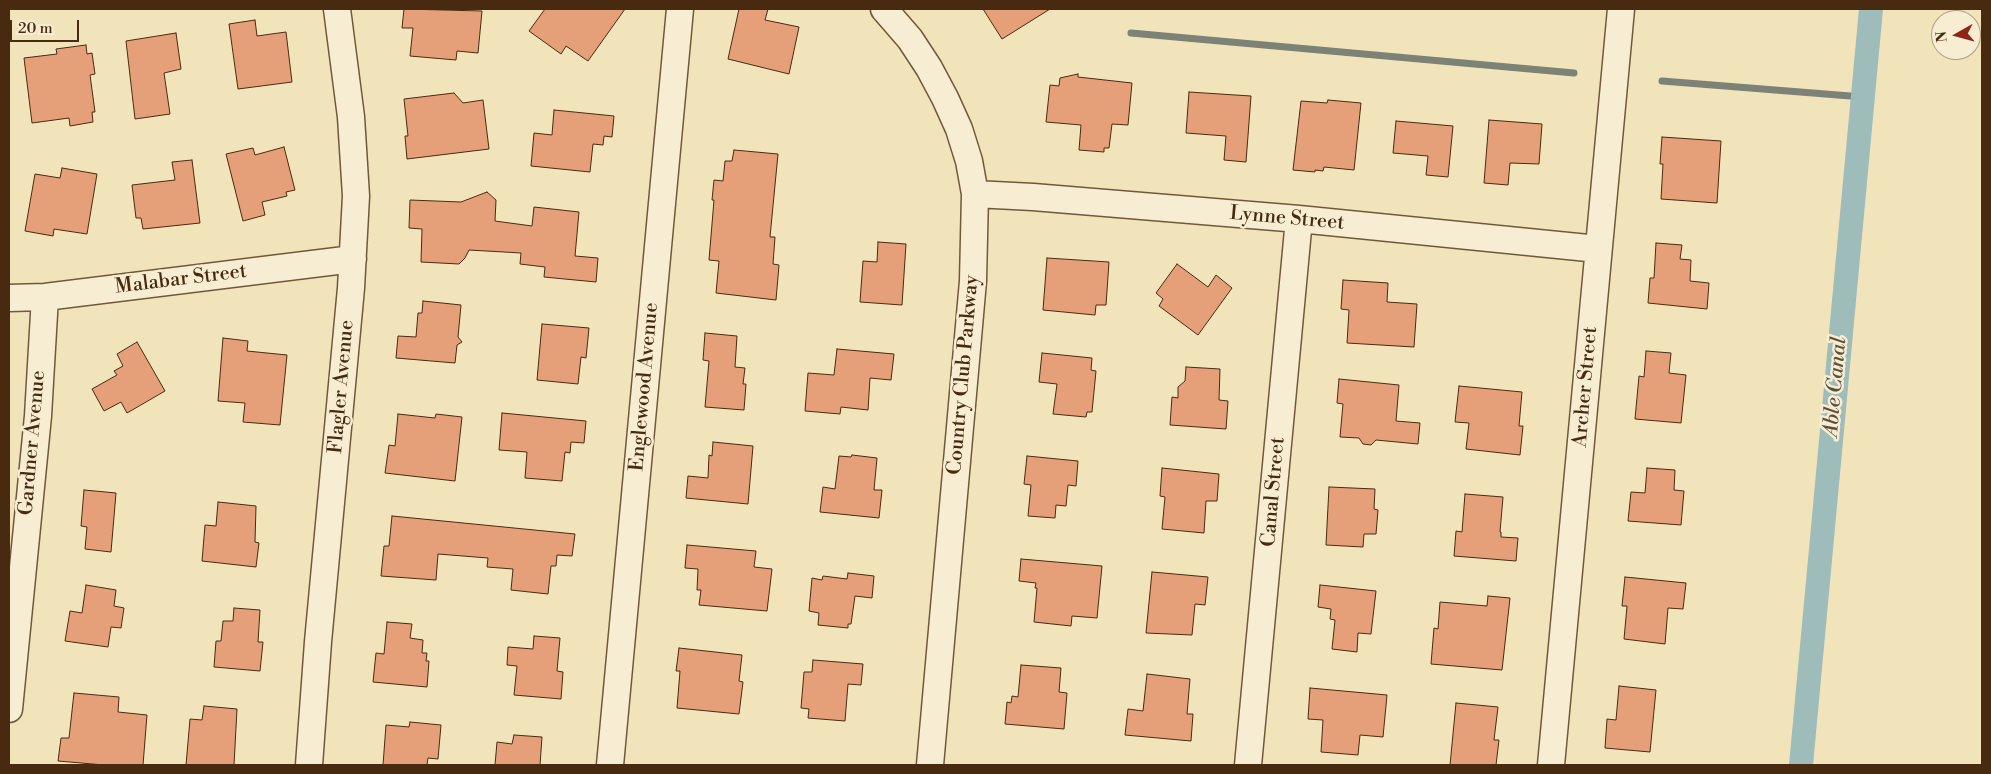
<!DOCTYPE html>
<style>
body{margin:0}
#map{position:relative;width:1991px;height:774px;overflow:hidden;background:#f1e4ba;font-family:"Libre Bodoni",serif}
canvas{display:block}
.frame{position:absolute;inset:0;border:10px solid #482a10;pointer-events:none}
.north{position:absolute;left:1931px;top:10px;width:50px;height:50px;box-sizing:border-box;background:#f6edd2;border:1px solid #b09f84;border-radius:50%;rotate:263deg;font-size:14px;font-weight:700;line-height:20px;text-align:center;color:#482a10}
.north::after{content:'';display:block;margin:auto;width:18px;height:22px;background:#8f2418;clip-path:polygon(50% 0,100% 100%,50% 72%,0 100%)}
.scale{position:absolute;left:10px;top:20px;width:69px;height:22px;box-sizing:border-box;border:2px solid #482a10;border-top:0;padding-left:6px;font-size:15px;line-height:18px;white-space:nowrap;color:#482a10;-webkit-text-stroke:4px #f6edd2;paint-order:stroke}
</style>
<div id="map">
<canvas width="1991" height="774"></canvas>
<div class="frame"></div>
<div class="north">N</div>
<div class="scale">20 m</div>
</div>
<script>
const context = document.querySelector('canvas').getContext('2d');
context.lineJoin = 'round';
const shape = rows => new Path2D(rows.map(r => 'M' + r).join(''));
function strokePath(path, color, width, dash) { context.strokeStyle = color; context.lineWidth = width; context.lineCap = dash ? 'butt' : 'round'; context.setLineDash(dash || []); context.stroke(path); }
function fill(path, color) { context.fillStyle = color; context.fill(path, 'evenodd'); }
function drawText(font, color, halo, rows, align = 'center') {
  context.font = font + ' "Libre Bodoni",serif'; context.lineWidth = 5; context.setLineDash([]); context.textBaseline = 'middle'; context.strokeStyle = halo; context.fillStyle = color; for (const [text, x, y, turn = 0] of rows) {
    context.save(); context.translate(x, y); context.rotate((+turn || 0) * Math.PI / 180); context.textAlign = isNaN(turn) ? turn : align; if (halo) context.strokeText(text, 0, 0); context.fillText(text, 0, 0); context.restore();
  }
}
strokePath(shape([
 [1131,33,1574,73],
 [1662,81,1863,97]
]), '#7c8275', 7);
strokePath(shape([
 [1801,765,1871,9]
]), '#9ebcb9', 24);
const building = shape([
 [404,9,482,11,478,53,457,51,456,60,410,56,413,28,402,28,404,9],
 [545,9,625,9,588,61,566,46,561,54,529,31,545,9],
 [739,9,768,9,765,20,799,27,789,74,728,59,739,9],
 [983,9,1050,9,1002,39,983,9],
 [255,20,257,36,286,32,292,82,238,89,229,24,255,20],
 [176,33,181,69,164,73,170,114,135,119,126,41,176,33],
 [86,45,87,54,92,53,95,74,90,75,95,112,92,112,93,122,70,126,69,118,32,123,24,58,57,54,56,49,86,45],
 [1078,74,1078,77,1132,83,1128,125,1112,124,1109,148,1104,148,1104,152,1079,150,1081,125,1046,122,1050,85,1059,86,1060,78,1078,74],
 [1189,92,1251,96,1246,162,1224,160,1226,136,1186,133,1189,92],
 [454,93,463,103,483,100,489,149,407,159,405,136,408,136,404,99,454,93],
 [1328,100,1361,103,1354,170,1324,167,1323,171,1315,170,1315,172,1293,170,1301,101,1327,103,1328,100],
 [554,110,614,116,612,137,604,136,603,145,593,144,590,172,531,166,534,133,552,135,554,110],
 [1489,120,1542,124,1539,164,1510,163,1508,185,1484,183,1489,120],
 [1396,121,1453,126,1448,177,1426,175,1428,156,1393,153,1396,121],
 [1662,137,1721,141,1717,203,1661,199,1663,164,1660,164,1662,137],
 [284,147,295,190,286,192,287,196,262,202,265,215,243,221,226,154,253,148,255,155,284,147],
 [734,150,778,154,770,237,775,237,773,264,779,265,776,300,716,293,719,261,709,260,714,200,712,200,714,180,723,181,725,161,732,161,734,150],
 [192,160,200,223,143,229,141,218,136,218,132,185,175,180,172,162,192,160],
 [62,168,97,174,87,234,54,229,53,236,25,231,35,174,60,178,62,168],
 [487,192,496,200,495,221,532,226,534,207,579,212,575,256,598,258,596,282,544,277,545,267,520,264,521,253,469,250,465,258,459,264,421,262,422,229,409,228,410,200,461,202,487,192],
 [878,242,906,244,902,305,860,302,863,261,877,262,878,242],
 [1656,243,1682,245,1680,259,1691,260,1690,281,1709,283,1707,309,1648,303,1650,278,1654,278,1656,243],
 [1047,258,1109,262,1106,305,1096,305,1095,315,1043,310,1047,258],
 [1177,264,1208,287,1216,275,1232,288,1198,335,1159,306,1163,299,1156,293,1177,264],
 [1343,280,1388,283,1387,302,1417,304,1414,347,1347,343,1349,310,1341,309,1343,280],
 [423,301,461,305,458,337,462,342,457,345,455,363,396,358,398,336,416,337,418,313,422,313,423,301],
 [542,324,589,328,586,358,581,357,578,384,537,380,542,324],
 [705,333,737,336,735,367,745,368,743,384,746,384,744,410,705,407,709,361,703,360,705,333],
 [223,338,248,341,247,351,287,355,280,425,243,422,245,403,218,401,223,338],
 [137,342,165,391,127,413,121,402,104,411,92,389,117,375,114,371,123,366,117,354,137,342],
 [837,349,894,354,891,380,870,378,868,410,841,407,840,414,805,411,808,373,834,375,837,349],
 [1646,351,1671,353,1669,373,1686,375,1681,423,1635,419,1639,376,1644,377,1646,351],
 [1042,353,1092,358,1091,370,1096,371,1092,412,1087,412,1086,417,1053,414,1057,384,1039,382,1042,353],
 [1186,367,1220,369,1219,400,1228,401,1226,429,1170,425,1172,397,1178,398,1178,387,1185,381,1186,367],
 [1339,379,1399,385,1396,421,1420,423,1418,444,1376,440,1371,445,1363,444,1359,438,1340,437,1343,404,1337,403,1339,379],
 [1459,386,1522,392,1519,426,1523,426,1520,455,1466,449,1469,423,1455,422,1459,386],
 [502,413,586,421,584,443,571,442,570,453,565,452,562,481,525,478,527,452,499,450,502,413],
 [398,414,435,418,436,414,462,417,455,481,385,473,389,445,395,446,398,414],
 [713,442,753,446,748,504,686,498,688,476,708,478,709,455,712,456,713,442],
 [852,455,877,458,874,490,882,490,879,518,820,512,823,487,835,489,839,456,851,457,852,455],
 [1027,456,1078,461,1076,486,1068,485,1066,506,1056,505,1055,518,1028,516,1031,485,1024,484,1027,456],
 [1162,468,1219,474,1217,501,1206,501,1204,533,1162,529,1165,497,1160,496,1162,468],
 [1647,468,1675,470,1674,490,1684,491,1681,525,1628,521,1631,492,1645,493,1647,468],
 [1329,487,1375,489,1374,509,1378,510,1376,534,1364,534,1363,547,1326,545,1329,487],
 [84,490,116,493,111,552,85,549,87,527,81,526,84,490],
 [1465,494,1503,497,1500,532,1501,532,1501,537,1518,538,1516,561,1454,556,1456,531,1462,532,1465,494],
 [218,502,256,506,255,542,259,543,256,567,202,561,205,525,216,526,218,502],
 [392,516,575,534,572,556,557,555,556,566,551,566,548,594,511,590,513,569,487,567,488,558,438,554,436,580,381,576,384,546,389,546,392,516],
 [687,545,756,551,754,567,772,569,767,611,699,605,701,590,697,590,698,569,685,568,687,545],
 [1021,559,1102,566,1097,618,1072,616,1071,626,1034,622,1037,588,1035,588,1036,583,1019,581,1021,559],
 [1152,572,1208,577,1205,605,1195,604,1192,635,1146,633,1152,572],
 [848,573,874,576,872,598,855,596,851,624,848,624,848,628,818,625,819,613,809,611,812,578,822,580,823,576,847,579,848,573],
 [1625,577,1686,583,1683,609,1668,608,1665,644,1624,639,1627,606,1622,606,1625,577],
 [86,585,116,590,114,606,124,608,121,628,111,627,108,647,65,641,70,611,82,613,86,585],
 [1320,585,1376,591,1371,634,1358,633,1357,652,1332,649,1335,620,1330,619,1331,609,1318,607,1320,585],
 [1488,596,1510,598,1502,670,1431,664,1434,628,1438,629,1440,602,1487,606,1488,596],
 [234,608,260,610,258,642,263,642,260,671,214,667,216,641,221,641,223,621,233,621,234,608],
 [387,622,412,624,410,638,423,640,422,653,427,653,426,661,429,661,427,687,373,682,376,653,384,654,387,622],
 [534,636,560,638,557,671,563,672,561,699,514,695,517,666,507,665,508,647,533,649,534,636],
 [679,648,742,655,739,681,743,682,739,714,677,708,680,671,676,671,679,648],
 [813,660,863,664,861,685,848,684,845,721,808,718,809,709,801,708,804,672,812,672,813,660],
 [1021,665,1061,668,1059,692,1067,693,1064,729,1005,724,1007,702,1011,703,1012,696,1018,697,1021,665],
 [1147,674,1190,679,1187,714,1193,714,1191,741,1125,735,1128,709,1143,711,1147,674],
 [1619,686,1656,690,1650,752,1605,748,1607,719,1616,720,1619,686],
 [1310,688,1387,695,1383,737,1360,735,1358,755,1321,752,1323,720,1308,719,1310,688],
 [74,693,119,697,118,712,147,715,143,765,104,765,58,761,61,738,69,738,74,693],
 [1456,703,1498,707,1494,740,1499,740,1496,765,1450,765,1456,703],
 [204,706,237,709,234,765,186,765,190,719,202,720,204,706],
 [410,722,441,725,438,759,428,758,427,765,383,765,386,725,409,727,410,722],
 [514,735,542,737,540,765,495,765,497,742,512,744,514,735]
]);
fill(building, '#e5a07a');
strokePath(building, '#482a10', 1);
const minor = shape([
 [884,9,910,39,929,68,945,98,959,129,969,161,975,194,973,281,930,765],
 [975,194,1033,197,1299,219,1598,249],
 [9,298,45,297,353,259],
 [9,709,38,416,45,297],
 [309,765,318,642,351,288,356,196,351,117,337,9],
 [610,765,680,9],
 [1248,765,1299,219],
 [1551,765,1621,9]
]);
strokePath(minor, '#72583a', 29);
strokePath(minor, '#f6edd2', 26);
drawText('20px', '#482a10', '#f6edd2', [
 ["Lynne Street",1287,219,5],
 ["Malabar Street",181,280,-7],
 ["Country Club Parkway",964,375,-85],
 ["Flagler Avenue",342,387,-85],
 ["Englewood Avenue",645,387,-85],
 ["Archer Street",1586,387,-85],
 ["Gardner Avenue",33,443,-85],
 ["Canal Street",1274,492,-85]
]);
drawText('italic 21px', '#5e4e3a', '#f6edd2', [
 ["Able Canal",1836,387,-85]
]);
</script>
